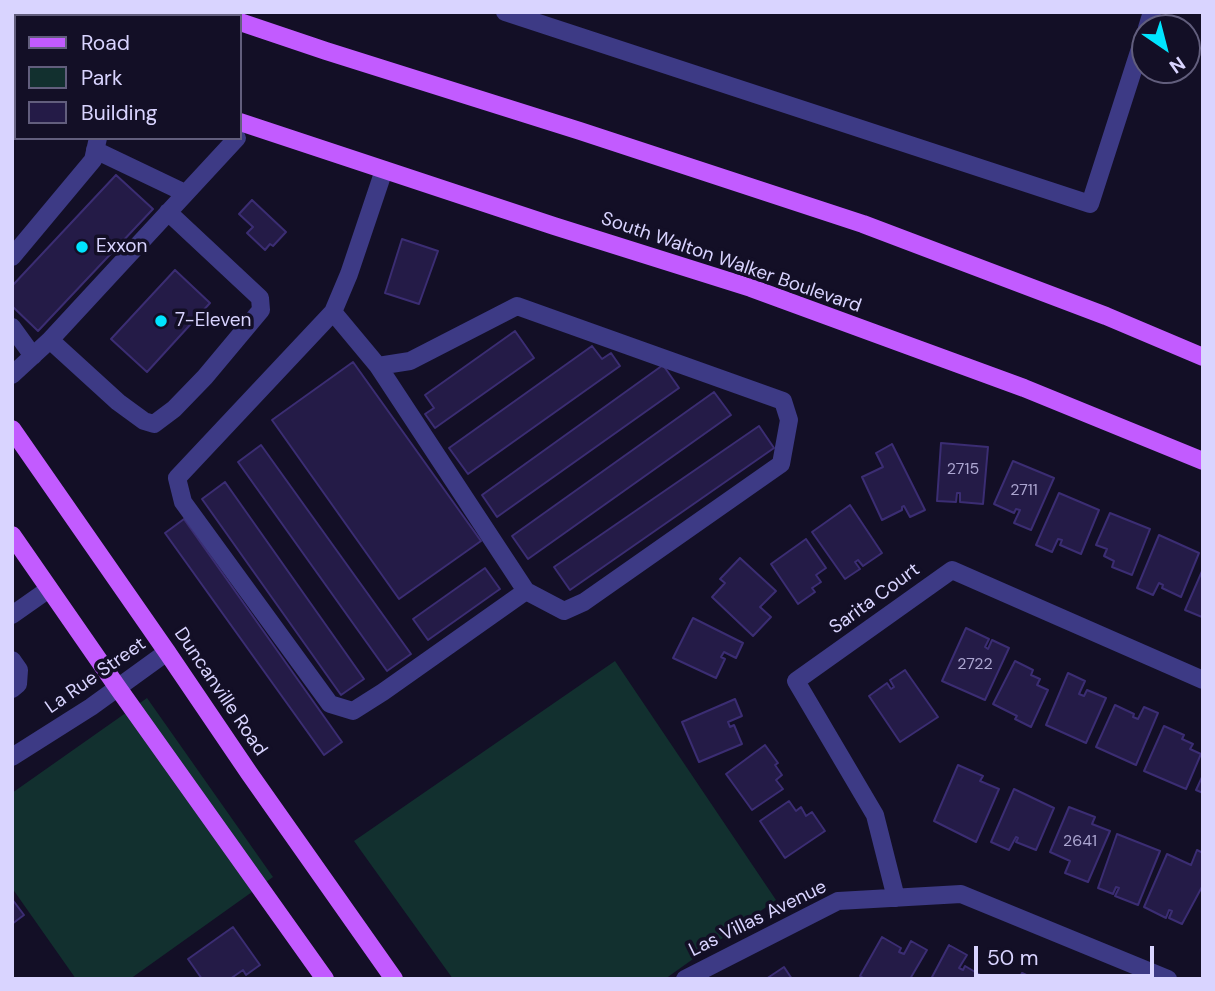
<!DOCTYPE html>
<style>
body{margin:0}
#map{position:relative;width:1215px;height:991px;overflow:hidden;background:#130f26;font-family:"DM Sans",sans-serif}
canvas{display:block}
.frame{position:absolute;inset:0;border:14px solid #d9d4ff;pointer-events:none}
.legend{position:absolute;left:14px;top:14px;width:228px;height:126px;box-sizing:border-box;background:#130f26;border:2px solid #625e7d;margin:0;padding:9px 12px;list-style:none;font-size:21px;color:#d9d4ff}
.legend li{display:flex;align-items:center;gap:14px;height:35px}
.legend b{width:35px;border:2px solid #625e7d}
.north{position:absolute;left:1131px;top:14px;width:70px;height:70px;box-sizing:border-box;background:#130f26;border:2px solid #625e7d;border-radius:50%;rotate:145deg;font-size:19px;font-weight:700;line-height:28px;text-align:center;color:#d9d4ff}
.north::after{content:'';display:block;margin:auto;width:24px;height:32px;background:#00e5ff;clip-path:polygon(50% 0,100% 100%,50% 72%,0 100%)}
.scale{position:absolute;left:974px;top:946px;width:180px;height:32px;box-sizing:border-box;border:4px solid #d9d4ff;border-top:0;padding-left:9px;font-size:21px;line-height:24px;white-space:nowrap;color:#d9d4ff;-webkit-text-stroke:5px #130f26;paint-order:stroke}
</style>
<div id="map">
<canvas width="1215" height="991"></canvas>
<div class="frame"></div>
<ul class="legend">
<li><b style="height:9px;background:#c25bff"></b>Road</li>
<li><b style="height:19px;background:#12302f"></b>Park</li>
<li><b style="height:19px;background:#241b47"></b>Building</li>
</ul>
<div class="north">N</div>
<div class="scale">50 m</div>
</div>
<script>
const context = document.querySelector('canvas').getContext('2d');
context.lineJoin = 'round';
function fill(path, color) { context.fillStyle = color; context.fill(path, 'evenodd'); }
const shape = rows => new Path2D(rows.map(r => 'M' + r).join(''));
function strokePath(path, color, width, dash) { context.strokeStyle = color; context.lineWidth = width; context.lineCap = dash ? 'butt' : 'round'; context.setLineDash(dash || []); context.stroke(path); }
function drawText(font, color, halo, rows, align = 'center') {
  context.font = font + ' "DM Sans",sans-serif'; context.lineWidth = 7; context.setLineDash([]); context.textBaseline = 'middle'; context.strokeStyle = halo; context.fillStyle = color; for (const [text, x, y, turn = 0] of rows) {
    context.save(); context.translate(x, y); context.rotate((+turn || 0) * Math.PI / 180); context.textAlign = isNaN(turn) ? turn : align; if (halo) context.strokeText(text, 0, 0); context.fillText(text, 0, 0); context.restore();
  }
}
fill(shape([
 [615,661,776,900,665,979,453,979,354,841],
 [147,698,273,877,130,979,76,979,12,888,12,793]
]), '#12302f');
const building = shape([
 [116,175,153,209,38,331,12,306,12,286,116,175],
 [252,200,286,232,273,246,270,244,265,250,247,233,253,227,239,214,252,200],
 [402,239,438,251,419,304,385,293,402,239],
 [175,270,210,303,147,372,111,339,175,270],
 [515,331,534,358,435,428,425,414,434,408,425,395,515,331],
 [592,346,602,359,611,353,620,366,468,474,449,448,592,346],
 [353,362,481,541,399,599,272,420,353,362],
 [663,365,679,388,497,517,482,495,663,365],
 [714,392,731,415,528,559,512,536,714,392],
 [759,426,774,448,570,590,554,567,759,426],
 [941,443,988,447,983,504,960,502,960,493,957,493,956,502,937,501,941,443],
 [892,444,925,510,910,517,904,506,902,507,902,510,882,520,862,477,883,467,876,453,892,444],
 [261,445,411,654,387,671,238,462,261,445],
 [1013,461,1054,478,1031,530,1014,523,1020,510,1016,509,1014,513,994,504,1013,461],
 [225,482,364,679,341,695,202,499,225,482],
 [1059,493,1099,510,1081,554,1060,545,1062,540,1058,539,1052,552,1036,545,1059,493],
 [850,505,882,553,863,566,858,560,855,562,860,569,845,579,812,532,850,505],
 [1110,513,1150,529,1132,575,1112,567,1114,561,1104,556,1107,549,1096,545,1110,513],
 [184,519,342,742,324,755,165,533,184,519],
 [1159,535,1199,553,1181,597,1162,588,1163,585,1159,583,1153,595,1137,588,1159,535],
 [806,539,826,568,816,575,821,582,812,588,815,592,798,604,771,564,806,539],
 [740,558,776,591,760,607,771,617,753,636,712,597,725,583,720,579,740,558],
 [485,568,500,589,428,640,413,619,485,568],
 [1203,569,1203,617,1202,617,1185,610,1203,569],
 [693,618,743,643,736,658,724,652,721,657,725,659,716,678,673,658,693,618],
 [966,628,989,639,985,647,988,649,992,640,1009,648,985,700,942,681,966,628],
 [1015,661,1033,670,1031,675,1040,679,1037,685,1048,690,1031,727,1015,719,1017,716,993,704,1015,661],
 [905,670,938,717,900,742,869,696,887,683,891,689,894,687,890,680,905,670],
 [1068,673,1085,681,1079,694,1084,696,1087,690,1106,698,1086,743,1046,725,1068,673],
 [735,699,742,716,728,722,730,727,734,725,742,744,699,762,682,722,735,699],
 [1115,705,1134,714,1133,717,1138,719,1144,707,1158,713,1136,765,1096,747,1115,705],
 [1164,726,1184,735,1182,739,1193,744,1190,749,1201,754,1186,789,1144,771,1164,726],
 [765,745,778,763,775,765,782,775,776,780,783,789,752,810,726,774,765,745],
 [958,765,983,776,980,781,999,789,976,842,934,821,958,765],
 [1203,775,1203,793,1196,790,1203,775],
 [1014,789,1054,808,1036,850,1016,842,1018,838,1016,837,1009,850,991,842,1014,789],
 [789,801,796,811,801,807,806,816,812,812,825,831,785,858,760,821,789,801],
 [1069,807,1095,817,1092,824,1110,831,1088,882,1065,873,1070,861,1050,852,1069,807],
 [1117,834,1160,851,1138,905,1115,896,1119,888,1116,887,1113,894,1098,888,1117,834],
 [1197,850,1203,853,1203,885,1182,924,1169,918,1172,911,1169,910,1166,918,1144,907,1167,854,1191,865,1197,850],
 [12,899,24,915,12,924,12,899],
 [233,927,260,965,246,975,243,970,230,979,202,979,188,959,233,927],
 [882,937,901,948,899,952,904,954,911,941,927,950,910,979,865,979,860,976,882,937],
 [949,945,967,955,959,968,963,970,965,966,982,976,981,979,931,979,949,945],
 [784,967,792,979,766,979,784,967],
 [1022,973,1035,979,1019,979,1022,973]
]);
fill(building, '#241b47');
strokePath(building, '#3b2d73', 2);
strokePath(shape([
 [505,12,1090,204,1145,33],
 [33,16,34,12],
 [1147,28,1152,12],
 [95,150,185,193],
 [12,257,93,160,98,138],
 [333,312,378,366,410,361,517,306,783,401,789,420,781,464,584,602,564,611,526,591,383,692,353,711,330,704,183,502,177,478,333,312,349,274,384,170],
 [12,327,33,356],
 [50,340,118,402,144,421,154,424,174,409,205,377,261,310,260,298,168,212],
 [378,366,526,591],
 [12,375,50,340,237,138],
 [12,615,49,589],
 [12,660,19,670,18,684,12,689],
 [12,757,91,707,167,652],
 [896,898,875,815,796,681,952,570,1203,680],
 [685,979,838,901,961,894,1168,979]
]), '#3d3a85', 18);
strokePath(shape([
 [211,12,221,16],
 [240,22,326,51,580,131,863,224,1106,316,1203,357],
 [12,45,16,46],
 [240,122,554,226,751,288,1024,388,1203,461],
 [12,429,167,652,249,773,394,979],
 [12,535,118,688,325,979]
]), '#c25bff', 18);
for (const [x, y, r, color] of [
 [82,247,7,"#00e5ff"],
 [161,321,7,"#00e5ff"]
]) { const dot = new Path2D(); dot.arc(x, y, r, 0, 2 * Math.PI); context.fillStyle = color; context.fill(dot); strokePath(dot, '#130f26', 2.5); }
drawText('16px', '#aca6d1', null, [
 ["2715",963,470],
 ["2711",1024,491],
 ["2722",975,665],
 ["2641",1080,842]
]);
drawText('19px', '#d9d4ff', '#130f26', [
 ["Exxon",96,247],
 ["7-Eleven",175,321]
], 'left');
drawText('19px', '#d9d4ff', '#130f26', [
 ["South Walton Walker Boulevard",731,263,19],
 ["Sarita Court",875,599,-36],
 ["La Rue Street",96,676,-35],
 ["Duncanville Road",220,692,56],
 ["Las Villas Avenue",758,919,-26]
]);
</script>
